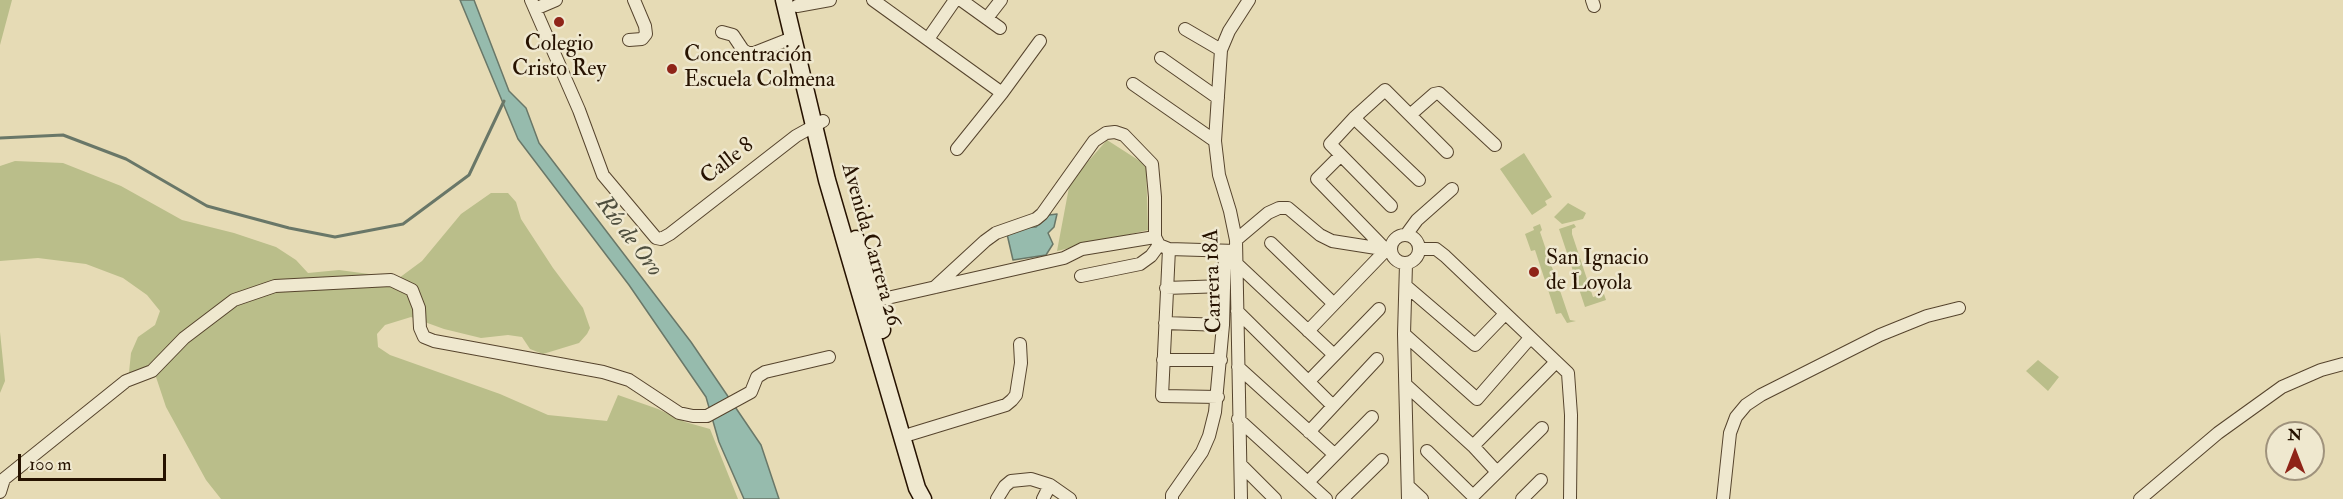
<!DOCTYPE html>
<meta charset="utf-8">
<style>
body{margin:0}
#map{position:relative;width:2343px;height:499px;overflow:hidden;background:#e6dbb5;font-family:"IM FELL Double Pica",serif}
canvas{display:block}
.north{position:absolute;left:2265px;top:421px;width:60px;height:60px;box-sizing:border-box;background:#efe8cf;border:2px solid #9f927c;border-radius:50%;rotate:0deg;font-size:16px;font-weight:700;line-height:24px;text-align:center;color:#261200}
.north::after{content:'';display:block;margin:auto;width:21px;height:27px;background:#8f2418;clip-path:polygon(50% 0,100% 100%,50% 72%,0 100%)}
.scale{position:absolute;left:18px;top:454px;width:148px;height:27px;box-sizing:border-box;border:3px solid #261200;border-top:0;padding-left:8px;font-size:18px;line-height:21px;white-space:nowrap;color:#261200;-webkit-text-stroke:4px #efe8cf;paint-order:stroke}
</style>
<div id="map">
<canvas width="2343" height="499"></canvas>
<div class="north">N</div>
<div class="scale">100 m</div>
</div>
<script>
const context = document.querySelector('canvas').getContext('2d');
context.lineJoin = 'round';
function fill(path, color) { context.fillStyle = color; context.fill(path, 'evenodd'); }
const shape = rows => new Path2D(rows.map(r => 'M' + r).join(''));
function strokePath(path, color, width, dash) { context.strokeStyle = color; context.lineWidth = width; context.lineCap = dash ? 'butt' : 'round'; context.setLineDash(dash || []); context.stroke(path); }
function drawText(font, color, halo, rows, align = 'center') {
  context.font = font + ' "IM FELL Double Pica",serif'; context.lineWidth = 5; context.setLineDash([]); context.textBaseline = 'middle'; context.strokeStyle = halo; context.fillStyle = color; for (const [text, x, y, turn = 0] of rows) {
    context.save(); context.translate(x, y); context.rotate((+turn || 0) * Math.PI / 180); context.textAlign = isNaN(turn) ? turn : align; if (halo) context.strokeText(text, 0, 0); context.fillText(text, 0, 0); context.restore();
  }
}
fill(shape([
 [0,0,12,0,0,45],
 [1107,140,1146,165,1148,230,1057,251,1070,182],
 [1524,153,1552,197,1545,201,1547,205,1532,215,1500,169],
 [15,161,63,163,121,186,182,220,234,233,276,247,296,260,308,273,339,270,399,278,422,261,461,214,491,193,508,193,516,202,521,219,553,268,583,308,590,328,587,334,579,343,543,354,530,349,522,337,508,335,481,338,444,329,411,317,385,325,377,334,378,347,390,355,500,394,548,415,607,421,618,395,658,409,685,422,710,429,738,499,221,499,206,480,166,407,156,377,128,382,131,353,138,337,155,325,160,311,147,295,123,278,86,264,38,258,0,261,0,166],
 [1568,203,1586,213,1583,219,1562,224,1554,217],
 [1540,224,1542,230,1540,232,1570,320,1576,321,1567,323,1561,313,1556,314,1535,250,1531,251,1525,234,1534,230,1533,227],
 [1574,224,1576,227,1572,229,1572,234,1593,297,1604,294,1606,300,1585,307,1559,229],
 [0,332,5,381,0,393],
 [2038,360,2059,377,2048,391,2026,371]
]), '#babe8a');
const water = shape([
 [460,0,474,0,509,91,526,108,539,143,691,342,761,445,779,499,744,499,719,442,706,397,629,285,518,139,460,0],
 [1057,214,1054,227,1048,233,1053,244,1046,255,1013,260,1007,234,1019,227,1036,227,1049,215,1057,214]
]);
fill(water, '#96bbad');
strokePath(water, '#697768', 1.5);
strokePath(shape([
 [0,138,63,135,126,159,207,206,289,228,335,237,403,224,469,175,504,101]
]), '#697768', 3);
const minor = shape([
 [531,0,579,110,603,175,656,238,661,239,670,234,796,136,823,121],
 [873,0,1002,93],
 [961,0,1000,28],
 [1592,0,1594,6],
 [797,6,830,0],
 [535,9,556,0],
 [987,18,1001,0],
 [1185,29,1221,50],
 [722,32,733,35,743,50,748,53,754,53,792,38],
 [928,39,955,0],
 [629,40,642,39,646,34,645,26,634,0],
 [1161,58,1218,98],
 [1133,84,1215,141],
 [1410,115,1434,94,1439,93,1495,145],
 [1354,118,1419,180],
 [957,149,1002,93,1040,41],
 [1391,206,1330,144,1354,118,1385,90,1447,152],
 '1391 249a14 14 0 1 1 28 0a14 14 0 1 1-28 0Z',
 [1406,235,1417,220,1452,189],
 [1236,240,1268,213,1279,208,1288,208,1320,235,1332,241,1389,250],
 [1271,243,1334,304],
 [1169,249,1162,396,1218,397],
 [1420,249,1436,249,1445,256,1568,373,1571,415,1570,499],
 [1236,263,1334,355],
 [1406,264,1404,334,1408,499],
 [1081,276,1140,264,1151,256,1159,245],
 [1406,286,1475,345,1505,314],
 [935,287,985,241,996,233,1036,219,1042,214,1094,141,1106,133,1115,132,1124,135,1152,164,1155,197,1155,237,1159,245,1169,249,1236,251],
 [1166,288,1224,286],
 [874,301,1064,258,1082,249,1155,237],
 [1237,311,1333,406],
 [1165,323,1223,325],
 [1308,331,1386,250,1317,179,1340,156],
 [1404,334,1477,399,1530,338],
 [1163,360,1221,360],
 [1238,367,1334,454],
 [1309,381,1379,309],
 [1406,385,1473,446,1497,472],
 [1238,419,1326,499],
 [1309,432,1377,359],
 [911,434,1006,405,1012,400,1016,395,1021,363,1020,344],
 [1473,446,1556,362],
 [1427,451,1473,496,1542,428],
 [1241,465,1275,499],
 [1308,482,1372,417],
 [1408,486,1422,499],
 [0,492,4,479,126,381,152,371,184,338,234,300,275,286,391,280,412,290,419,308,420,328,424,337,434,341,603,372,629,380,679,413,693,416,707,416,751,392,757,377,765,372,829,357],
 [997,499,1005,486,1011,481,1031,479,1050,485,1070,499],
 [1043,499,1050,485],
 [1172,499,1172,495,1202,452,1209,436,1215,412,1223,325,1225,251],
 [1241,499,1236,240,1230,211,1219,175,1215,141,1221,50,1229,31,1249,0],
 [1342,499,1382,460],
 [1522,499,1541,480],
 [1723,499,1730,433,1736,417,1746,405,1761,395,1880,335,1927,316,1959,308],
 [2140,499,2218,433,2282,387,2321,370,2343,364]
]);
const secondary = shape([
 [784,0,827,180,917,488,923,499],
 [856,239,882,330]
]);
strokePath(minor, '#56442d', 14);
strokePath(secondary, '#261200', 19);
strokePath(minor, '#efe8cf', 12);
strokePath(secondary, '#efe8cf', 16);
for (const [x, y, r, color] of [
 [559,22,6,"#8f2418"],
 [672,69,6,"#8f2418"],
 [1534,272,6,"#8f2418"]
]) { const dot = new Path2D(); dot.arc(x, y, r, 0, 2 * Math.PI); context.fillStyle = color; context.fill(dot); strokePath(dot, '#efe8cf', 2); }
drawText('22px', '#261200', '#efe8cf', [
 ["Colegio",559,45,"center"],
 ["Cristo Rey",559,70,"center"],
 ["Concentración",684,56],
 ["Escuela Colmena",684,81],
 ["San Ignacio",1546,259],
 ["de Loyola",1546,284]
], 'left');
drawText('22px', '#261200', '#efe8cf', [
 ["Calle 8",728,162,-38],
 ["Avenida Carrera 26",870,245,74],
 ["Carrera 18A",1214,281,-92]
]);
drawText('italic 24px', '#4d4d3d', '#efe8cf', [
 ["Río de Oro",628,237,53]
]);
</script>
